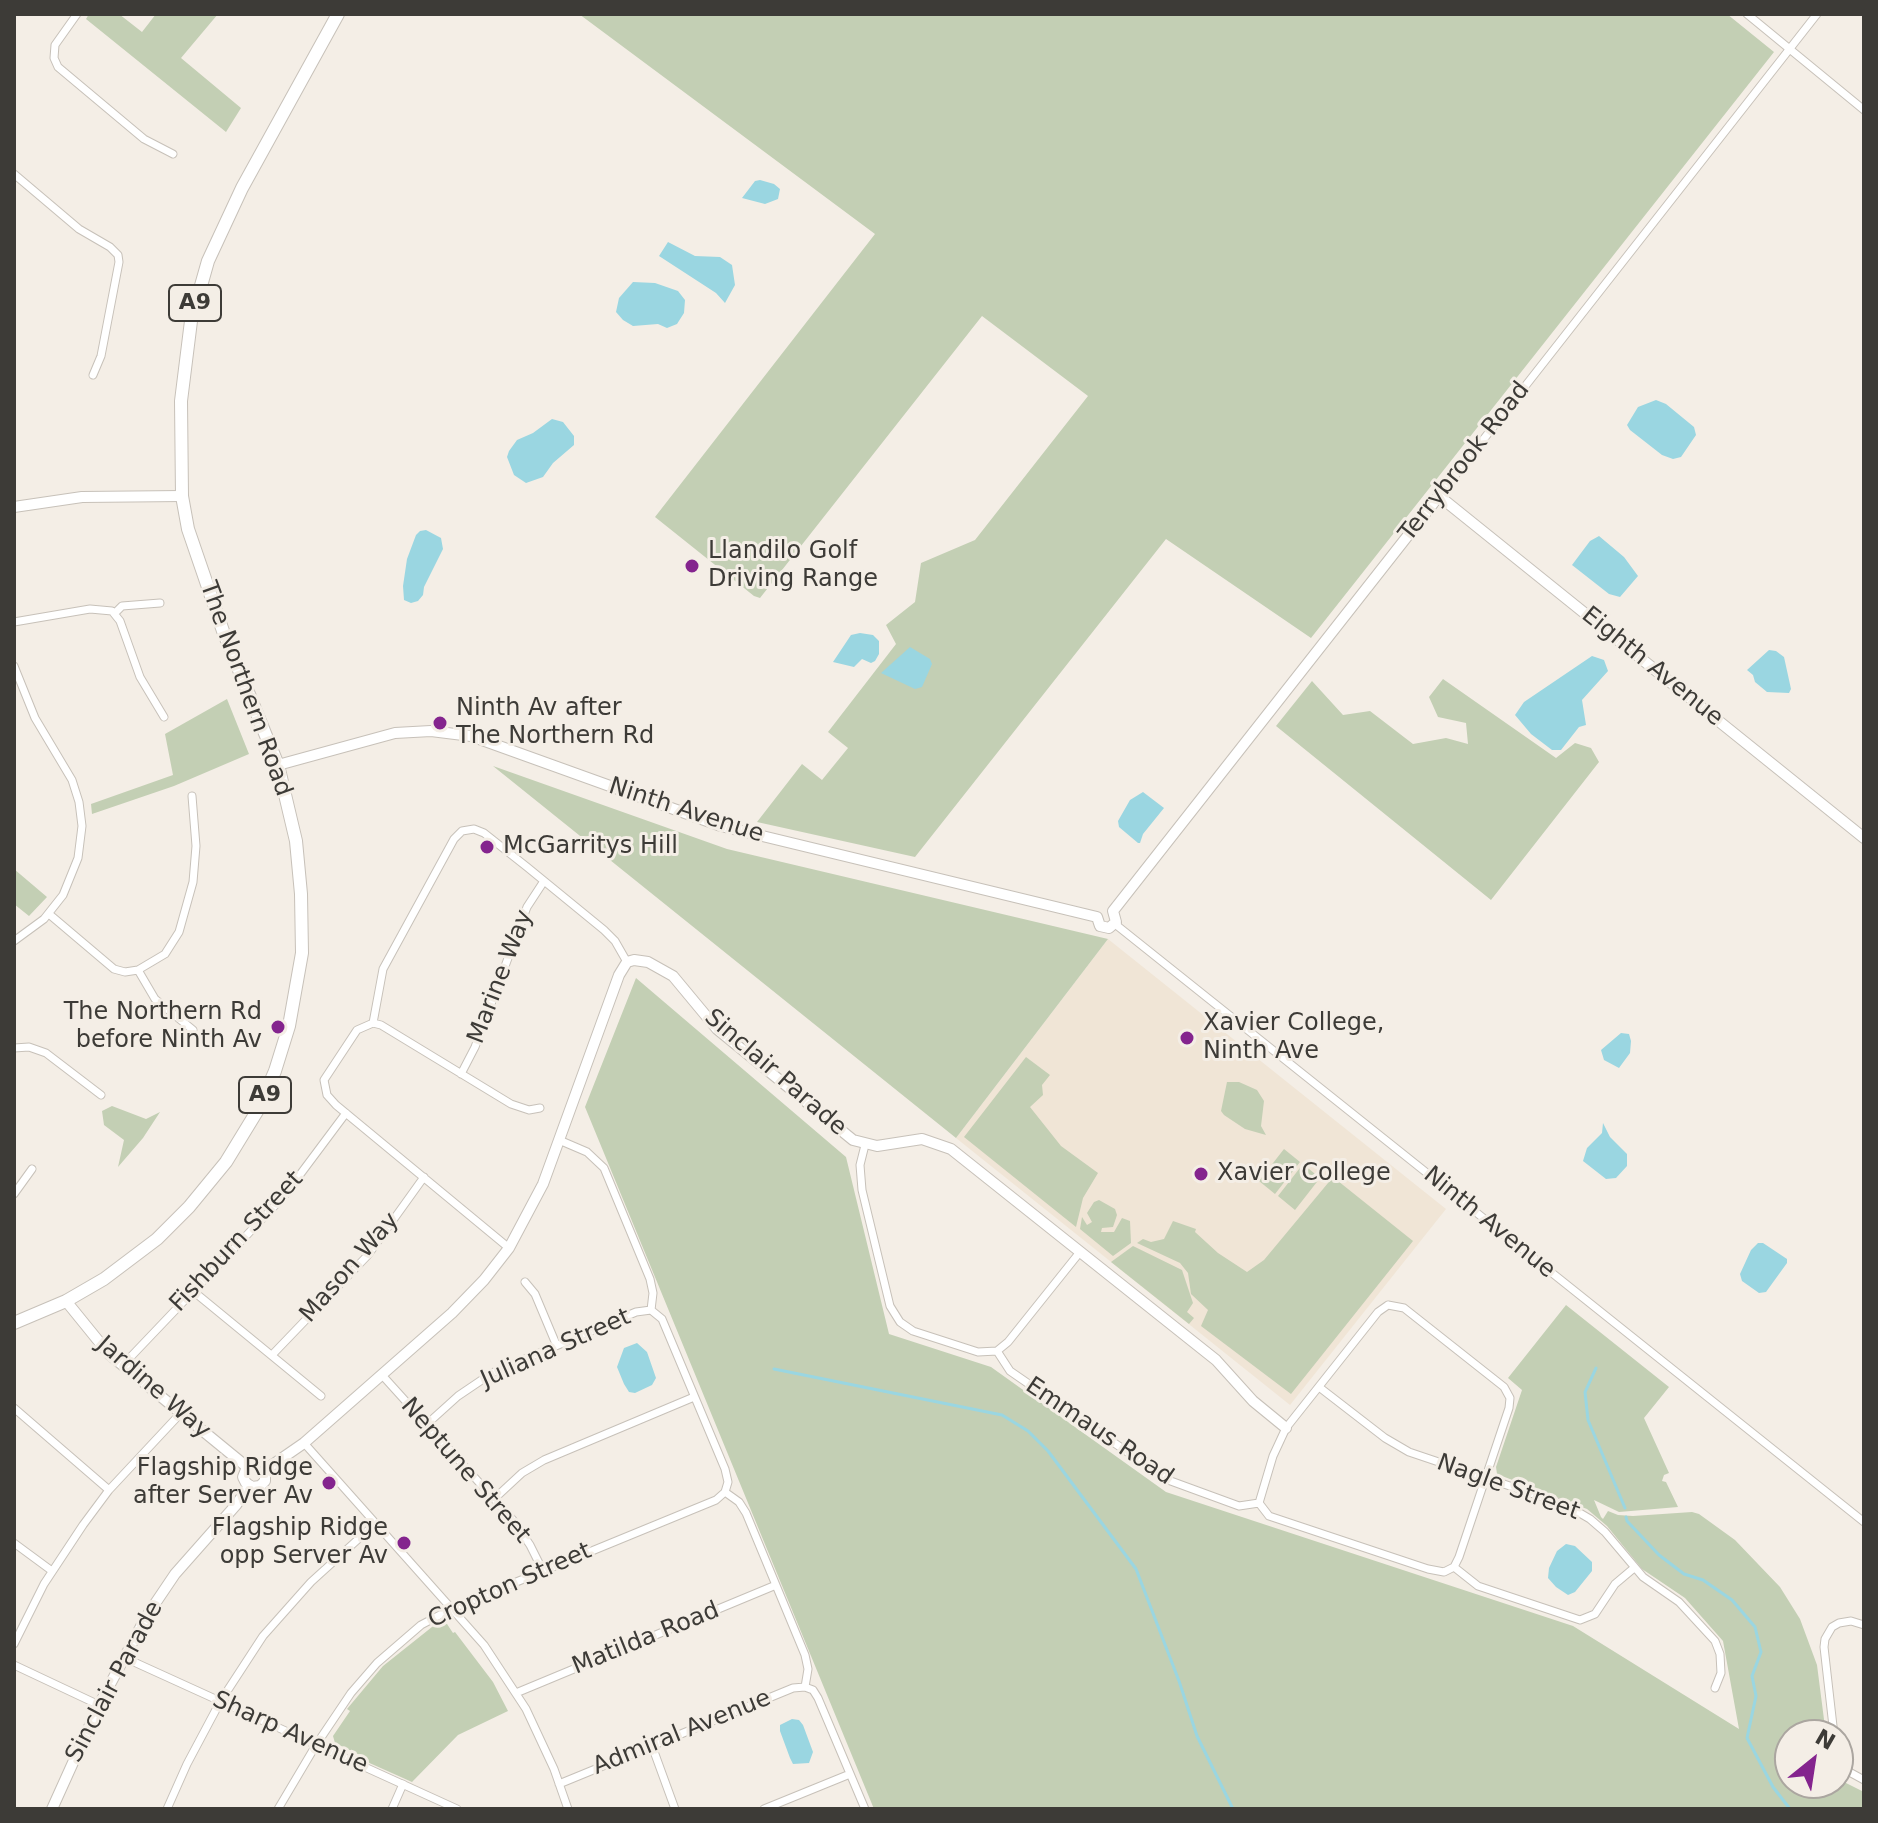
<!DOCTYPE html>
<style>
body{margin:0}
#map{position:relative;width:1878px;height:1823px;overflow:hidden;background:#f4eee6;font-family:"DejaVu Sans",sans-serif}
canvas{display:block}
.frame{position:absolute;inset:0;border:16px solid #3d3b37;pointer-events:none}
.north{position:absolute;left:1774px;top:1719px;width:80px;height:80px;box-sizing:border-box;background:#f4eee6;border:2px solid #aba6a0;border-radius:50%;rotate:30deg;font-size:22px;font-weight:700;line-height:32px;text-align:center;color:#3d3b37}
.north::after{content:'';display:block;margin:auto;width:28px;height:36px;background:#84248e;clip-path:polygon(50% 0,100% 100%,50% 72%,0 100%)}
</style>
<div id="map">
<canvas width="1878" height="1823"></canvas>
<div class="frame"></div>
<div class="north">N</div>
</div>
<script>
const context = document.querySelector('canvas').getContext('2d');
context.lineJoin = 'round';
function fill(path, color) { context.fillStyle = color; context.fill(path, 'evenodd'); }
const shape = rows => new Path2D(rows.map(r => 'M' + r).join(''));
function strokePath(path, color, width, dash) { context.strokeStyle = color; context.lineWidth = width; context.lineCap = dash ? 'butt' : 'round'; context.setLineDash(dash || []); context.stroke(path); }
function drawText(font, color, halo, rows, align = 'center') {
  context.font = font + ' "DejaVu Sans",sans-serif'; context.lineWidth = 6; context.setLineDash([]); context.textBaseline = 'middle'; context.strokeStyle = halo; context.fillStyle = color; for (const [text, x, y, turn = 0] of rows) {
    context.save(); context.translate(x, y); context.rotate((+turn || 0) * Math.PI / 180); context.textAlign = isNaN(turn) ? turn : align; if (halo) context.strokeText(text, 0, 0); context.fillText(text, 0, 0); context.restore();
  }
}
fill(shape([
 [1108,939,1446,1209,1290,1405,956,1138]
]), '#f0e5d6');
fill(shape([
 [89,14,119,14,142,32,156,14,218,14,181,58,241,108,226,132,86,19],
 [579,14,1727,14,1774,52,1311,638,1166,539,915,857,757,822,802,764,822,780,848,748,828,732,896,644,886,625,915,602,921,563,975,540,1088,396,982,316,760,598,754,596,655,517,875,234],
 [1443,679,1556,758,1575,743,1591,748,1599,762,1491,900,1276,726,1312,681,1343,715,1370,711,1413,744,1446,738,1468,744,1466,723,1438,717,1429,697],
 [227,699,249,754,174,786,92,814,91,804,173,775,165,734],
 [493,766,727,849,1108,939,956,1138],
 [14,869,47,897,29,916,14,904],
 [636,978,846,1157,889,1334,991,1367,1166,1492,1573,1626,1739,1729,1723,1641,1685,1598,1642,1569,1607,1526,1587,1509,1497,1474,1496,1467,1522,1390,1508,1378,1566,1305,1669,1387,1644,1418,1669,1473,1664,1475,1662,1481,1666,1482,1678,1507,1619,1512,1594,1500,1601,1517,1603,1519,1608,1511,1618,1515,1633,1516,1692,1512,1699,1514,1735,1540,1780,1587,1800,1619,1817,1665,1826,1735,1790,1735,1790,1783,1838,1783,1838,1779,1864,1792,1864,1809,874,1809,585,1107],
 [1026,1057,1050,1075,1042,1085,1043,1095,1030,1107,1061,1146,1098,1173,1083,1198,1076,1227,964,1137],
 [1227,1082,1239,1082,1257,1090,1264,1101,1261,1126,1266,1135,1245,1129,1224,1115,1221,1111],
 [112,1106,146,1119,160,1112,143,1138,118,1167,124,1140,104,1125,102,1111],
 [1284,1149,1300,1162,1275,1194,1259,1181],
 [1303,1164,1320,1178,1295,1210,1278,1196],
 [1333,1177,1413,1241,1291,1394,1201,1326,1208,1310,1191,1294,1188,1273,1180,1263,1137,1243,1143,1239,1151,1242,1164,1239,1173,1221,1196,1229,1195,1232,1218,1253,1247,1272,1264,1260],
 [1099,1200,1115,1209,1117,1215,1113,1227,1102,1228,1101,1232,1114,1232,1122,1218,1130,1221,1131,1243,1113,1256,1080,1229,1082,1217,1087,1225,1092,1222,1087,1213,1094,1202],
 [1133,1246,1182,1270,1193,1303,1187,1312,1194,1318,1189,1324,1111,1262],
 [437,1623,447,1624,453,1633,455,1632,493,1682,508,1711,458,1735,412,1782,365,1761,366,1758,335,1743,333,1736,350,1711,347,1709,383,1666]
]), '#c3cfb4');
fill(shape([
 [760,180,774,184,780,189,778,199,765,204,742,198,755,181],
 [668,242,695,256,720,257,732,265,735,285,725,303,716,293,659,256],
 [633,282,655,283,678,291,685,300,684,313,677,324,667,328,658,324,633,326,623,320,616,312,619,298],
 [1656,400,1666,404,1694,427,1696,435,1681,457,1673,459,1662,455,1630,430,1627,425,1638,407],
 [552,419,563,422,574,436,574,445,553,463,543,477,526,483,514,475,507,457,509,451,517,440,533,433],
 [426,530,441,538,443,549,424,587,423,595,418,601,411,603,404,600,403,586,407,559,416,535,420,531],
 [1599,536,1624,557,1638,576,1620,597,1609,594,1572,565,1590,541],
 [860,633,873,635,879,641,879,654,875,661,871,663,862,659,854,667,833,662,851,635],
 [910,647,930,659,932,664,922,687,915,689,881,673],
 [1769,650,1776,651,1784,657,1791,689,1789,693,1767,692,1755,682,1753,675,1747,670],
 [1592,656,1604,660,1608,671,1582,700,1586,725,1579,727,1561,750,1552,750,1531,734,1515,715,1524,702],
 [1143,792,1164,808,1143,834,1140,843,1138,843,1119,827,1118,821,1130,800],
 [1621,1033,1629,1034,1631,1041,1630,1053,1619,1068,1604,1060,1601,1050],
 [1603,1123,1610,1137,1627,1154,1627,1166,1616,1178,1606,1179,1583,1161,1587,1148,1602,1133],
 [1758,1243,1763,1243,1787,1259,1787,1263,1766,1292,1759,1293,1742,1281,1740,1274,1751,1250],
 [637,1343,647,1352,656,1378,652,1385,635,1393,629,1392,624,1384,617,1367,624,1348],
 [1566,1544,1575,1546,1592,1562,1592,1571,1575,1592,1568,1595,1556,1587,1548,1578,1549,1568,1557,1551],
 [792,1719,799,1720,803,1725,813,1752,809,1763,793,1764,790,1758,780,1731,780,1725]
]), '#9ad6e1');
strokePath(shape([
 [1596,1368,1585,1392,1588,1420,1625,1508],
 [774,1369,1002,1415,1028,1431,1048,1451,1136,1569,1179,1681,1197,1736,1233,1809],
 [1626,1517,1627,1521,1659,1555,1684,1574,1703,1580,1732,1600,1755,1627,1761,1652,1752,1676,1756,1696,1747,1738,1773,1787,1790,1809]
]), '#9ad6e1', 3);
const street = shape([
 [77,14,55,45,54,58,58,67,144,139,173,154],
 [1747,14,1864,110],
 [14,174,79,229,110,247,118,255,119,262,101,356,93,375],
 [1439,496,1817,14],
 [115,613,122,606,160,603],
 [14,622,90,609,112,611,120,621,140,677,164,717],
 [14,666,35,718,72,780,79,802,82,826,78,858,63,895,44,919,14,941],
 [49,914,114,969,125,972,138,970,165,954,179,932,193,882,196,846,192,796],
 [1115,924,1864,1522],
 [138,970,155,999,193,1030],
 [373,1023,381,1025,511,1104,529,1110,540,1108],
 [14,1048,29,1047,46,1053,101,1095],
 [461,1074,475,1047,527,907,544,881],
 [559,1140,587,1152,604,1168,650,1279,653,1293,651,1310,662,1319,725,1469,728,1482,725,1492,739,1502,746,1513,805,1655,808,1669,805,1687,813,1690,818,1698,865,1809],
 [865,1145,860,1165,862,1190,890,1306,900,1322,913,1331,978,1352,997,1351,1008,1342,1080,1252],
 [14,1194,32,1169],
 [509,1248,336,1105,327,1095,324,1080,357,1030,373,1023,383,969,454,839,462,831,474,829,484,833,527,867,604,930,615,941,627,962],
 [525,1282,535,1294,556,1344],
 [193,1291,321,1396],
 [1388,1305,1404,1308,1504,1387,1510,1398,1509,1408,1459,1557,1454,1567,1444,1572,1428,1569,1269,1516,1259,1503,1273,1456,1286,1428,1378,1312,1388,1305],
 [997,1351,1010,1371,1168,1480,1239,1506,1259,1503],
 [272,1355,368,1255,424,1177],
 [122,1366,284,1196,346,1113],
 [382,1375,513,1520,530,1545,543,1571],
 [1319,1387,1385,1438,1409,1452,1566,1505,1590,1519,1605,1532,1643,1577,1679,1602,1715,1641,1720,1654,1721,1673,1715,1688],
 [14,1408,109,1490],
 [427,1424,458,1396,492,1373,636,1312,651,1310],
 [304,1443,484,1645,526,1709,554,1769,568,1809],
 [494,1499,522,1473,544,1460,694,1397],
 [14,1543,52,1571],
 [1454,1567,1478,1586,1580,1620,1595,1614,1615,1584,1634,1568],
 [14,1644,44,1584,83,1525,109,1490,180,1414],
 [123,1657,457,1809],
 [14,1665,99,1705],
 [516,1693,776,1585],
 [1834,1735,1824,1647,1825,1639,1832,1627,1839,1623,1851,1621,1864,1625],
 [652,1746,675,1809],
 [1838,1762,1842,1768,1864,1780],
 [559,1784,793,1688,805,1687],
 [167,1809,187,1764,220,1702,263,1636,311,1582,376,1523],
 [278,1809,316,1745,351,1693,377,1663,421,1625,453,1608,716,1500,725,1492],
 [392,1809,403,1784],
 [764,1809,850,1774]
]);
const secondary = shape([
 [14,507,82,497,182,496],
 [278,765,395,733,431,731,471,736,721,826,1097,917],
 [1113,911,1439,496,1864,838],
 [1097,917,1100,926,1109,928,1116,922,1113,911],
 [66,1301,109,1354,247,1467],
 [247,1467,243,1477,246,1483,252,1487,260,1486,265,1481,265,1470],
 [265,1470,304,1443,452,1313,484,1280,509,1248,543,1184,619,975,627,962,634,960,648,962,673,976,717,1029,853,1140,877,1146,922,1139,951,1149,1216,1360,1253,1401,1286,1428],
 [52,1809,99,1705,146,1617,175,1574,236,1505,249,1486]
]);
const highway = shape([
 [14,1323,66,1301,104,1279,157,1239,189,1207,226,1162,259,1108,275,1071,289,1026,302,953,301,894,296,841,278,765,223,631,188,529,182,496,181,401,191,321,208,261,242,188,338,14]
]);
strokePath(street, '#c7c1b9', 9);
strokePath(secondary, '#c7c1b9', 12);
strokePath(highway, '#c7c1b9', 14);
strokePath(street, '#fff', 7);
strokePath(secondary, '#fff', 10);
strokePath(highway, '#fff', 12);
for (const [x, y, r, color] of [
 [692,566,8,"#84248e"],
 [440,723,8,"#84248e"],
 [487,847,8,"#84248e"],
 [278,1027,8,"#84248e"],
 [1187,1038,8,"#84248e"],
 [1201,1174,8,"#84248e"],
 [329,1483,8,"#84248e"],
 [404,1543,8,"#84248e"]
]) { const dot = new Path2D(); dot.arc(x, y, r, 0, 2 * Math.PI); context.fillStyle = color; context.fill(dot); strokePath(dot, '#f4eee6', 3); }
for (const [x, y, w] of [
 [195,303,52],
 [265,1095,52]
]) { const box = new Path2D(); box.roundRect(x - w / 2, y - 18, w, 36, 6); context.fillStyle = '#f4eee6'; context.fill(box); strokePath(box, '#3d3b37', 2); }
drawText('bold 22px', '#3d3b37', null, [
 ["A9",195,303],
 ["A9",265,1095]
]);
drawText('24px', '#3d3b37', '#f4eee6', [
 ["Terrybrook Road",1465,462,-52],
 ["Eighth Avenue",1652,667,39],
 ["The Northern Road",245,689,70],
 ["Ninth Avenue",686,811,18],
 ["Marine Way",501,977,-69],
 ["Sinclair Parade",775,1073,41],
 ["Ninth Avenue",1489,1223,39],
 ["Fishburn Street",237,1242,-47],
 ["Mason Way",350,1268,-49],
 ["Juliana Street",556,1349,-24],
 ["Jardine Way",153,1388,41],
 ["Emmaus Road",1099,1432,34],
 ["Neptune Street",465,1471,49],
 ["Nagle Street",1508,1488,20],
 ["Cropton Street",510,1586,-24],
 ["Matilda Road",646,1639,-22],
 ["Sinclair Parade",115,1682,-62],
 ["Sharp Avenue",290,1733,24],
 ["Admiral Avenue",682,1733,-22]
]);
drawText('24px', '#3d3b37', '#f4eee6', [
 ["Llandilo Golf",708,552],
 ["Driving Range",708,580],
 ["Ninth Av after",456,709],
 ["The Northern Rd",456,737],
 ["McGarritys Hill",503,847],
 ["The Northern Rd",262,1013,"right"],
 ["before Ninth Av",262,1041,"right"],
 ["Xavier College,",1203,1024],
 ["Ninth Ave",1203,1052],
 ["Xavier College",1217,1174],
 ["Flagship Ridge",313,1469,"right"],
 ["after Server Av",313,1497,"right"],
 ["Flagship Ridge",388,1529,"right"],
 ["opp Server Av",388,1557,"right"]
], 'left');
</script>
